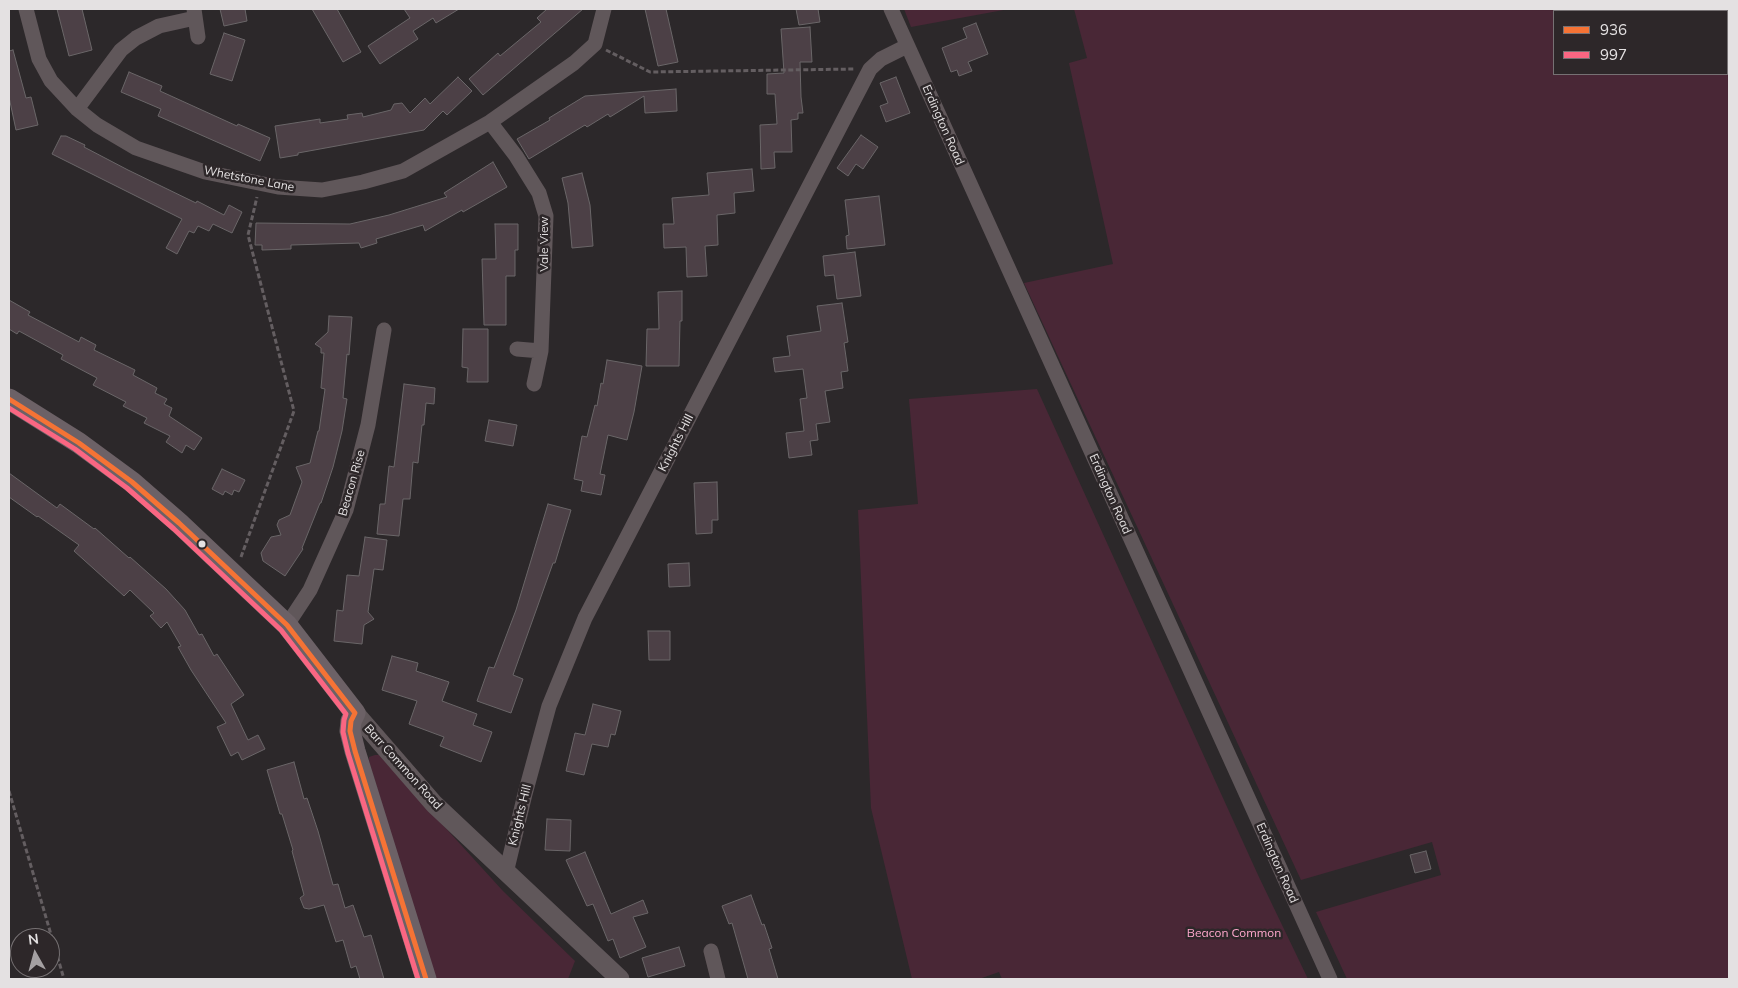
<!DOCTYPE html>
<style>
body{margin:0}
#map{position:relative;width:1738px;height:988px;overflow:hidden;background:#2c282a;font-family:Mulish,sans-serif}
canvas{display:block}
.frame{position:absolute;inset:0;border:10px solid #e4e1e2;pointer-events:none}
.legend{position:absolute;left:1553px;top:10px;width:175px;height:65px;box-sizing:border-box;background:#2d2729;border:1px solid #767173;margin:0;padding:6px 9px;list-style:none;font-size:15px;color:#e4e1e2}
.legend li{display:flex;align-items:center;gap:10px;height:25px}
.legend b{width:25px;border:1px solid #767173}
.north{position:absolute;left:10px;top:928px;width:50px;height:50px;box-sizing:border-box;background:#2d2729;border:1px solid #767173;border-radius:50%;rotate:353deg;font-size:14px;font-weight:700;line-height:20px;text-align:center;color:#e4e1e2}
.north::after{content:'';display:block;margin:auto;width:18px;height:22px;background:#a4a0a2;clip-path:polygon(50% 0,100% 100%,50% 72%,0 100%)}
</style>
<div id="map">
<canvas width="1738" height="988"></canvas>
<div class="frame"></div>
<ul class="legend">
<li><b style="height:6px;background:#f57335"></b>936</li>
<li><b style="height:6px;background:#fa6682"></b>997</li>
</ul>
<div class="north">N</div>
</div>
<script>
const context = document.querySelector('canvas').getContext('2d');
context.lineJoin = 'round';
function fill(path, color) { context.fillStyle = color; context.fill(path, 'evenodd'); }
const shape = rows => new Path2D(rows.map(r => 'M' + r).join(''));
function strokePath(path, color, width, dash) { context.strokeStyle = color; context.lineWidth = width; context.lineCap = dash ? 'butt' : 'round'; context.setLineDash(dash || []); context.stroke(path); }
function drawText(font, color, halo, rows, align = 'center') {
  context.font = font + ' Mulish,sans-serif'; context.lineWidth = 5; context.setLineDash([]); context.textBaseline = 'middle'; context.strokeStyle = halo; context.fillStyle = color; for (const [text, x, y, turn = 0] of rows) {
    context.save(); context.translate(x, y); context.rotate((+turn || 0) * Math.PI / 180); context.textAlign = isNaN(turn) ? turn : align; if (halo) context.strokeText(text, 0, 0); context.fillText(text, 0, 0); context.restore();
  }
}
fill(shape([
 [904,9,1009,9,911,27],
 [1074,9,1729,9,1729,979,1347,979,1316,912,1441,875,1432,842,1301,880,1024,283,1113,264,1069,63,1087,58],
 [1727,11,1727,74,1554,74,1554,11],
 [1037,389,1258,875,1308,979,1002,979,999,972,979,979,912,979,871,808,858,510,918,504,909,399],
 [375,755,379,755,503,891,575,961,568,979,434,979,369,761,369,757]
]), '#492736');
const building = shape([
 [57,9,82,9,92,50,69,56,57,9],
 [220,9,245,9,247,21,224,26,220,9],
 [312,9,337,9,361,52,343,62,312,9],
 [404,9,459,9,436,23,433,18,413,31,418,39,380,64,368,46,410,18,404,9],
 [547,9,583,9,483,95,469,79,498,53,500,56,541,22,537,18,547,9],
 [645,9,666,9,678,62,658,66,645,9],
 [796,9,818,9,820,22,799,25,796,9],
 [976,23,988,54,968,62,972,71,959,76,957,70,951,72,942,48,967,38,963,28,976,23],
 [810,27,812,62,800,62,801,97,803,113,798,113,798,119,791,120,792,152,774,152,775,168,761,169,760,125,777,124,775,94,767,94,767,74,784,73,781,29,810,27],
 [224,33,245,40,232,81,210,74,224,33],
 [13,50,26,98,31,97,38,125,16,130,9,97,9,51,13,50],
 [129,72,162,86,160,91,237,126,238,124,270,138,260,161,158,116,161,109,121,92,129,72],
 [458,77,472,91,447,115,443,111,424,130,298,153,298,155,280,158,275,126,320,119,320,123,348,119,347,115,362,113,363,117,391,110,394,104,402,103,410,113,425,98,430,104,458,77],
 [896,77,910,113,886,122,880,106,888,103,880,83,896,77],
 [676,89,677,111,645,113,644,96,610,117,608,114,587,127,585,125,529,159,517,139,550,120,549,118,585,96,676,89],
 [861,135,878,147,863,169,856,164,848,176,837,168,861,135],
 [61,136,66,136,85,145,84,147,128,170,196,203,197,201,224,215,229,205,242,212,232,233,213,224,209,231,198,226,194,233,189,231,177,254,166,248,182,219,52,154,61,136],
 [493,162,507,187,463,212,462,210,425,231,423,225,376,239,377,243,361,248,359,243,291,245,291,249,262,250,262,245,255,245,256,223,350,224,389,215,447,197,444,193,493,162],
 [752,169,754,191,734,193,735,213,717,215,718,245,705,246,707,276,687,277,686,247,664,248,663,224,674,224,672,198,709,195,707,173,752,169],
 [582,173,590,205,593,246,572,248,568,203,562,178,582,173],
 [879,196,885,245,847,249,846,236,849,235,845,200,879,196],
 [495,224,518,224,518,250,515,250,515,276,506,276,506,325,484,325,482,259,496,259,495,224],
 [855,252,861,296,837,299,834,275,825,276,823,256,855,252],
 [682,291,682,321,680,321,679,366,646,366,647,329,659,329,658,292,682,291],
 [9,300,30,312,28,315,79,342,81,337,96,345,94,350,135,370,133,375,157,388,155,393,167,399,164,404,172,408,169,416,202,438,194,450,186,445,182,453,166,442,170,436,144,423,147,418,123,406,126,402,93,385,97,378,61,359,63,355,19,331,17,334,9,329,9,300],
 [842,303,848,342,844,343,848,371,841,372,843,388,825,391,830,422,816,424,818,440,810,441,812,455,789,458,786,433,804,431,800,399,807,398,803,369,775,372,773,358,790,356,787,336,821,331,817,306,842,303],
 [329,316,352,317,349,355,347,354,343,398,347,399,342,431,333,467,321,503,320,503,302,548,303,549,285,576,263,561,261,553,271,537,281,535,277,525,279,520,290,515,302,482,296,467,310,463,318,431,319,431,325,389,321,388,324,353,321,353,321,348,315,344,328,332,329,316],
 [463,329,488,329,488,382,467,382,468,368,462,367,463,329],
 [607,360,642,366,634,412,627,440,608,435,600,474,605,475,601,495,581,491,583,481,574,479,582,436,587,437,595,405,597,406,601,383,603,384,607,360],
 [404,384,435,388,434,404,426,403,424,425,422,425,418,463,413,462,410,499,403,499,399,536,377,534,380,504,385,504,389,466,394,467,404,384],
 [489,420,517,425,513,446,485,441,489,420],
 [222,469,245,480,239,492,234,490,232,495,225,491,223,495,212,489,222,469],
 [9,473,57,508,60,504,94,529,95,528,129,558,130,557,166,589,185,610,199,635,202,634,214,656,217,654,244,695,231,704,248,740,258,735,265,749,242,760,238,752,231,756,217,727,226,723,191,670,178,647,181,646,167,622,161,628,150,616,154,613,130,590,124,596,74,551,79,545,38,516,37,517,9,497,9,473],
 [717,482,718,520,712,520,712,533,696,534,694,483,717,482],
 [548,504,571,510,555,563,553,563,513,675,523,679,511,713,477,701,489,667,494,668,516,610,548,504],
 [365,537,387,540,383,570,374,569,368,612,374,619,364,625,362,644,334,641,337,610,343,611,347,575,359,576,365,537],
 [689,563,690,586,669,587,668,564,689,563],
 [648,631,670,631,670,660,649,660,648,631],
 [392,656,418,663,416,671,449,682,442,701,477,714,473,725,492,732,481,762,440,746,444,737,409,724,417,701,382,690,392,656],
 [593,704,621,711,615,735,611,734,608,747,592,744,584,775,566,771,575,733,585,735,593,704],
 [294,762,304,799,307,798,318,831,333,885,338,884,345,908,353,905,364,937,371,935,384,979,360,979,356,966,351,968,343,940,336,942,324,905,309,909,304,908,300,898,304,895,292,851,293,850,282,814,280,814,267,770,294,762],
 [547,819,571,820,570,851,545,850,547,819],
 [1426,851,1431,869,1415,873,1410,855,1426,851],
 [585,852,611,914,643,900,648,913,633,917,646,947,620,958,613,939,608,941,593,904,587,906,566,860,585,852],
 [751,895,762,925,764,924,772,948,769,949,778,979,748,979,732,923,729,924,722,906,751,895],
 [679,947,685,966,648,977,642,958,679,947]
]);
fill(building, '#4c4046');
strokePath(building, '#6a6668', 1);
strokePath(shape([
 [606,50,650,72,855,69],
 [241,557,294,411,248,235,257,197],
 [9,791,64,979]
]), '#645e61', 3, [5, 2.5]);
strokePath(shape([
 [26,9,39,59,51,81,77,109,97,125,136,148,205,172,278,187,322,190,363,182,403,171,490,122,574,63,595,44,604,9],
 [194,9,198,37],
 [891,9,1330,979],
 [77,109,121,50,136,38,159,26,195,18],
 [490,122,516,156,539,193,546,216,541,351,534,384],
 [517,349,541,351],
 [287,625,310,590,346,510,368,425,384,330],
 [506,873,525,794,549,706,585,618,870,69,881,59,907,46],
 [711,951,718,979]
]), '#60575a', 15);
strokePath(shape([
 [355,713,434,804,620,979]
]), '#60575a', 19);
strokePath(shape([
 [9,399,79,443,132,482,179,523,287,625,355,713,351,721,350,731,355,751,426,979]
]), '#6c6166', 21);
strokePath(shape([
 [9,399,79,443,132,482,179,523,287,625,355,713,351,721,350,731,355,751,426,979]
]), '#f57335', 5);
strokePath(shape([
 [9,408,75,449,127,488,174,529,281,630,346,714,344,720,343,732,348,753,418,979]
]), '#fa6682', 5);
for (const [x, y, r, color] of [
 [202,544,4.5,"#e4e1e2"]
]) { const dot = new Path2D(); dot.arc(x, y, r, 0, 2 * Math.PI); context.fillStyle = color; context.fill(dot); strokePath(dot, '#2d2729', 2); }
drawText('12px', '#e4e1e2', '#2d2729', [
 ["Erdington Road",943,125,66],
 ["Whetstone Lane",249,179,11],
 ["Vale View",544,244,-90],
 ["Knights Hill",676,443,-63],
 ["Beacon Rise",352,483,-74],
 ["Erdington Road",1110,494,66],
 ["Barr Common Road",403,767,48],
 ["Knights Hill",520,815,-76],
 ["Erdington Road",1277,863,66]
]);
drawText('12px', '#ffa7cd', '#2d2729', [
 ["Beacon Common",1234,933]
]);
</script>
